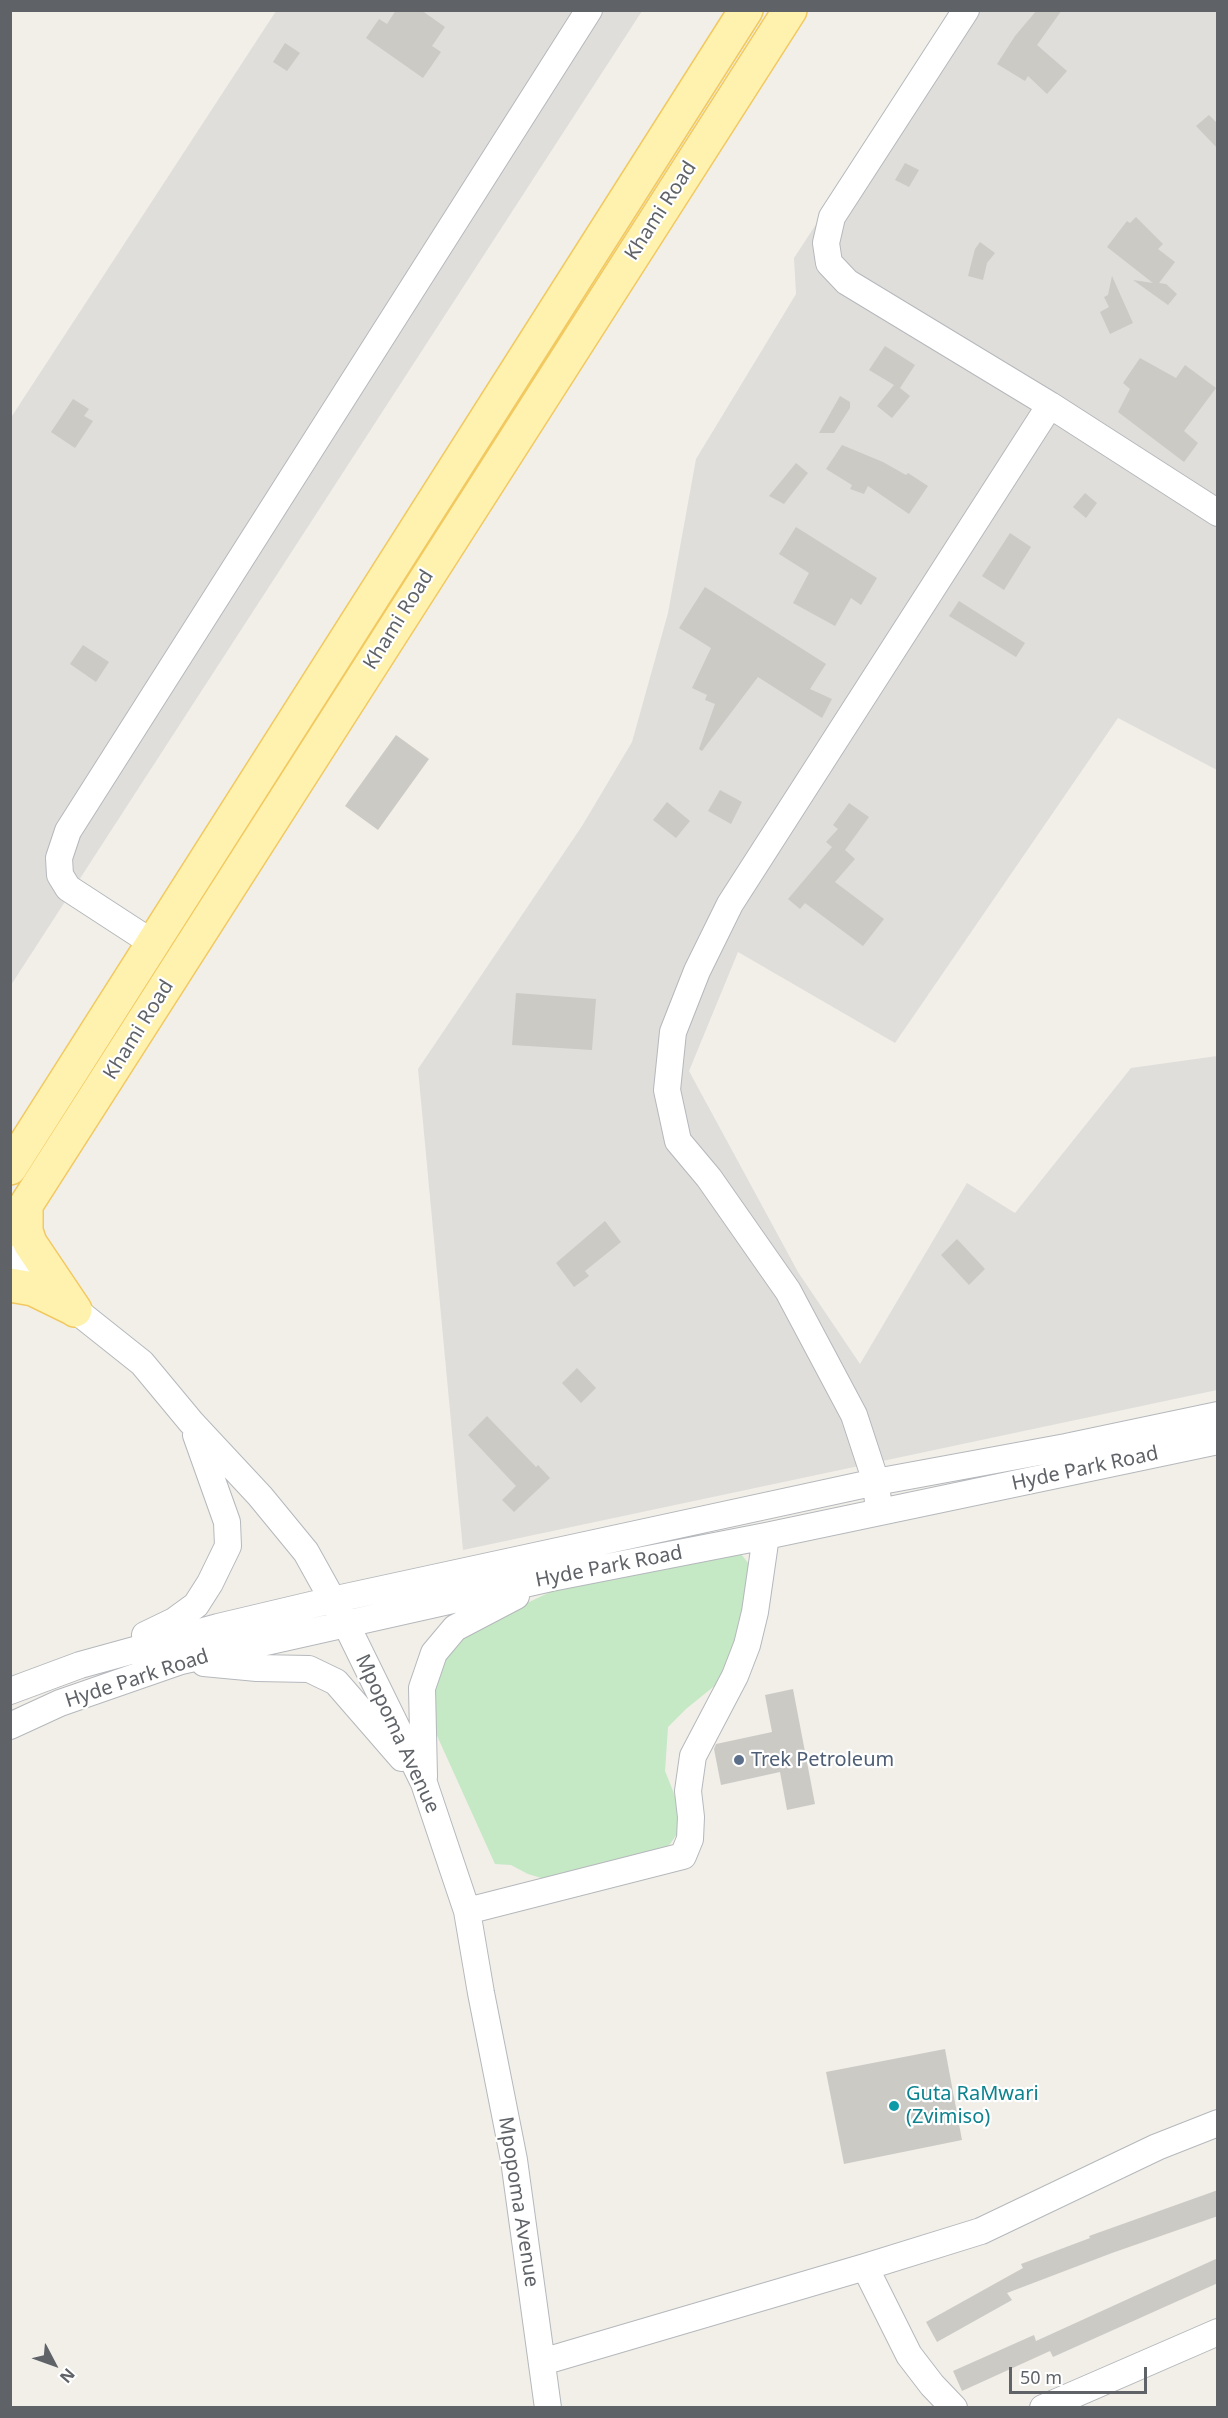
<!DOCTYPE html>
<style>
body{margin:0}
#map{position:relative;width:1228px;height:2418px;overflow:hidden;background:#f1efe8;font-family:"Noto Sans",sans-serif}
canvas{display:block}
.frame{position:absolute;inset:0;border:12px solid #5f6368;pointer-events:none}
.north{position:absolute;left:24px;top:2334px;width:60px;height:60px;-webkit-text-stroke:4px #fff;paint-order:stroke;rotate:131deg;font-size:16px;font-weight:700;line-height:24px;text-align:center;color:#5f6368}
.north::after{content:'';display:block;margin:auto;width:21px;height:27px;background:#5f6368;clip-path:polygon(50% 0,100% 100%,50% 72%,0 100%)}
.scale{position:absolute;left:1009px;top:2367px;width:138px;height:27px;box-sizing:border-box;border:3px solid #5f6368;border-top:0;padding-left:8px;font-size:18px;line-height:21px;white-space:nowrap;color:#5f6368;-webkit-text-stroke:4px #fff;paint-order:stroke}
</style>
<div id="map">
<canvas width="1228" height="2418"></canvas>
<div class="frame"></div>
<div class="north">N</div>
<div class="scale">50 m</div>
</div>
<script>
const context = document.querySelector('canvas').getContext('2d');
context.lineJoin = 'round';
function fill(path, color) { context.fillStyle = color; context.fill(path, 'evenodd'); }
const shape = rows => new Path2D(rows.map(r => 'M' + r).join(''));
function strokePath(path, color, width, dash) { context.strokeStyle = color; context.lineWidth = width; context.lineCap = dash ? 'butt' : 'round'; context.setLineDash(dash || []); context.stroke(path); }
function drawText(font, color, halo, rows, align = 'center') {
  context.font = font + ' "Noto Sans",sans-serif'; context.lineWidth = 4.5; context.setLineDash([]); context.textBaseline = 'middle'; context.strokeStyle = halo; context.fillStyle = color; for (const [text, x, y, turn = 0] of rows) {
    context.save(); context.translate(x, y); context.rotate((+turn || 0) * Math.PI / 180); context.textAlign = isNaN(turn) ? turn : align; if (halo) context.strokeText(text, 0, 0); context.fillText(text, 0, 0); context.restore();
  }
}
fill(shape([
 [276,11,642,11,11,985,10,419],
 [955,11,1217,11,1217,770,1118,718,895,1043,738,952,689,1071,798,1272,860,1364,967,1183,1015,1213,1131,1068,1217,1056,1217,1390,463,1550,418,1069,582,826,632,742,668,613,696,459,796,294,794,258]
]), '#e0deda');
fill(shape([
 [741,1554,749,1564,751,1580,734,1656,718,1683,686,1709,668,1727,665,1771,679,1806,682,1827,665,1851,548,1880,528,1874,511,1865,495,1864,434,1729,428,1693,439,1662,460,1635,567,1584]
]), '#c5e8c5');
fill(shape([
 [396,10,421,10,445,27,432,46,441,52,423,78,366,38,379,19,387,24],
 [1037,10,1062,10,1037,45,1067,71,1047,94,1028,76,1025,81,997,64,1015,36],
 [285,43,300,53,287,71,273,62],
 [1209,115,1218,124,1218,149,1196,126],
 [905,163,919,170,909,187,895,180],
 [1136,217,1163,244,1158,249,1175,262,1159,283,1166,284,1177,294,1168,305,1133,280,1153,283,1107,247,1127,221,1130,223],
 [980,242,995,253,987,263,983,280,968,276,975,249],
 [1112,276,1133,323,1110,334,1100,312,1109,307,1104,297,1108,295],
 [885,346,915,365,900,388,910,396,892,418,877,406,894,385,869,370],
 [1140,358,1176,378,1185,365,1216,388,1184,431,1198,443,1184,462,1118,412,1130,389,1123,383],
 [840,396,850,402,850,408,834,433,819,433],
 [73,399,89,409,84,416,93,421,75,448,51,432],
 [842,445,883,462,906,475,908,473,928,486,909,514,868,486,864,494,850,489,852,485,826,469],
 [796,463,808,473,784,504,769,496],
 [1085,493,1097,503,1086,518,1073,507],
 [796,527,877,578,861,605,851,598,835,626,793,603,809,573,779,554],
 [1010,533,1031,547,1004,590,982,576],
 [705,587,826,664,810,689,832,699,822,718,758,677,702,751,699,749,715,704,705,700,707,695,692,688,711,648,679,628],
 [959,601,1025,643,1016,657,949,616],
 [83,645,109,662,96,682,70,664],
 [396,735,429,759,378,830,345,806],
 [720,790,742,802,731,824,708,811],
 [667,802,690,821,676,838,653,820],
 [849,803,869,817,845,850,855,859,835,882,884,919,863,946,805,903,800,909,788,899,832,847,826,842,838,829,833,825],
 [516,993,596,999,592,1050,512,1045],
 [605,1221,621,1242,585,1271,589,1276,574,1287,556,1263],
 [957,1239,985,1269,969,1285,941,1255],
 [577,1368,596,1388,581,1403,562,1383],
 [487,1416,536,1467,538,1465,550,1478,514,1512,502,1500,516,1486,468,1435],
 [793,1689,815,1804,787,1810,780,1772,721,1785,714,1749,716,1744,772,1732,765,1695],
 [945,2049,962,2140,844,2164,826,2072],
 [1218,2190,1218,2216,1112,2253,1007,2293,1012,2300,937,2342,926,2322,1023,2268,1021,2264,1090,2238,1089,2236],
 [1218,2258,1218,2283,1053,2357,1050,2351,962,2391,953,2371,1034,2335,1036,2341]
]), '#cccac5');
const minor = shape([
 [966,10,832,217,826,243,829,263,847,282,1050,405,1218,513],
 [154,944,68,888,60,875,59,858,68,831,589,10],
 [10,1258,142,1363,191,1422,260,1496,306,1552,346,1624,424,1783,467,1911,481,1993,514,2160,548,2408],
 [879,1512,876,1482,854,1415,788,1291,709,1178,678,1141,667,1090,673,1032,697,971,730,904,1050,405],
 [145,1635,174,1621,196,1605,210,1583,228,1546,227,1522,196,1435],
 [204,1663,257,1668,309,1669,336,1682,402,1758],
 [10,1691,80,1665,218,1627,332,1600,876,1482,1066,1447,1218,1415],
 [10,1726,60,1703,181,1661,551,1578,766,1536,1218,1441],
 [424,1777,422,1688,434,1653,455,1628,516,1596],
 [467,1911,683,1856,690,1839,691,1817,688,1791,693,1756,735,1676,747,1645,755,1612,766,1536],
 [865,2267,909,2355,932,2385,954,2408],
 [542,2362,865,2267,981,2231,1157,2147,1218,2123],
 [1043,2408,1218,2332]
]);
const major = shape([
 [10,1168,746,10],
 [26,1207,26,1231,30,1243,75,1310],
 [10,1230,790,10],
 [10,1285,33,1289,74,1309]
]);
strokePath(minor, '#b5b8bc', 28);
strokePath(major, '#f2c960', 36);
strokePath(minor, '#fff', 26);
strokePath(major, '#fff2af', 33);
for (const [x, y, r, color] of [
 [739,1760,6,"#5c6f8a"],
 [894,2106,6,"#0f9aa8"]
]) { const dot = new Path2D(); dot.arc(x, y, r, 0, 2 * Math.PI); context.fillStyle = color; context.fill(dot); strokePath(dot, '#fff', 2); }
drawText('20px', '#5f6368', '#fff', [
 ["Khami Road",661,211,-57],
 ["Khami Road",399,620,-58],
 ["Khami Road",139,1030,-58],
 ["Hyde Park Road",1085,1469,-12],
 ["Hyde Park Road",609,1567,-11],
 ["Hyde Park Road",137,1679,-18],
 ["Mpopoma Avenue",397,1734,65],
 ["Mpopoma Avenue",518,2202,81]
]);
drawText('20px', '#4e5e75', '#fff', [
 ["Trek Petroleum",751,1760]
], 'left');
drawText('20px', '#0d838f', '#fff', [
 ["Guta RaMwari",906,2094],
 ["(Zvimiso)",906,2117]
], 'left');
</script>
